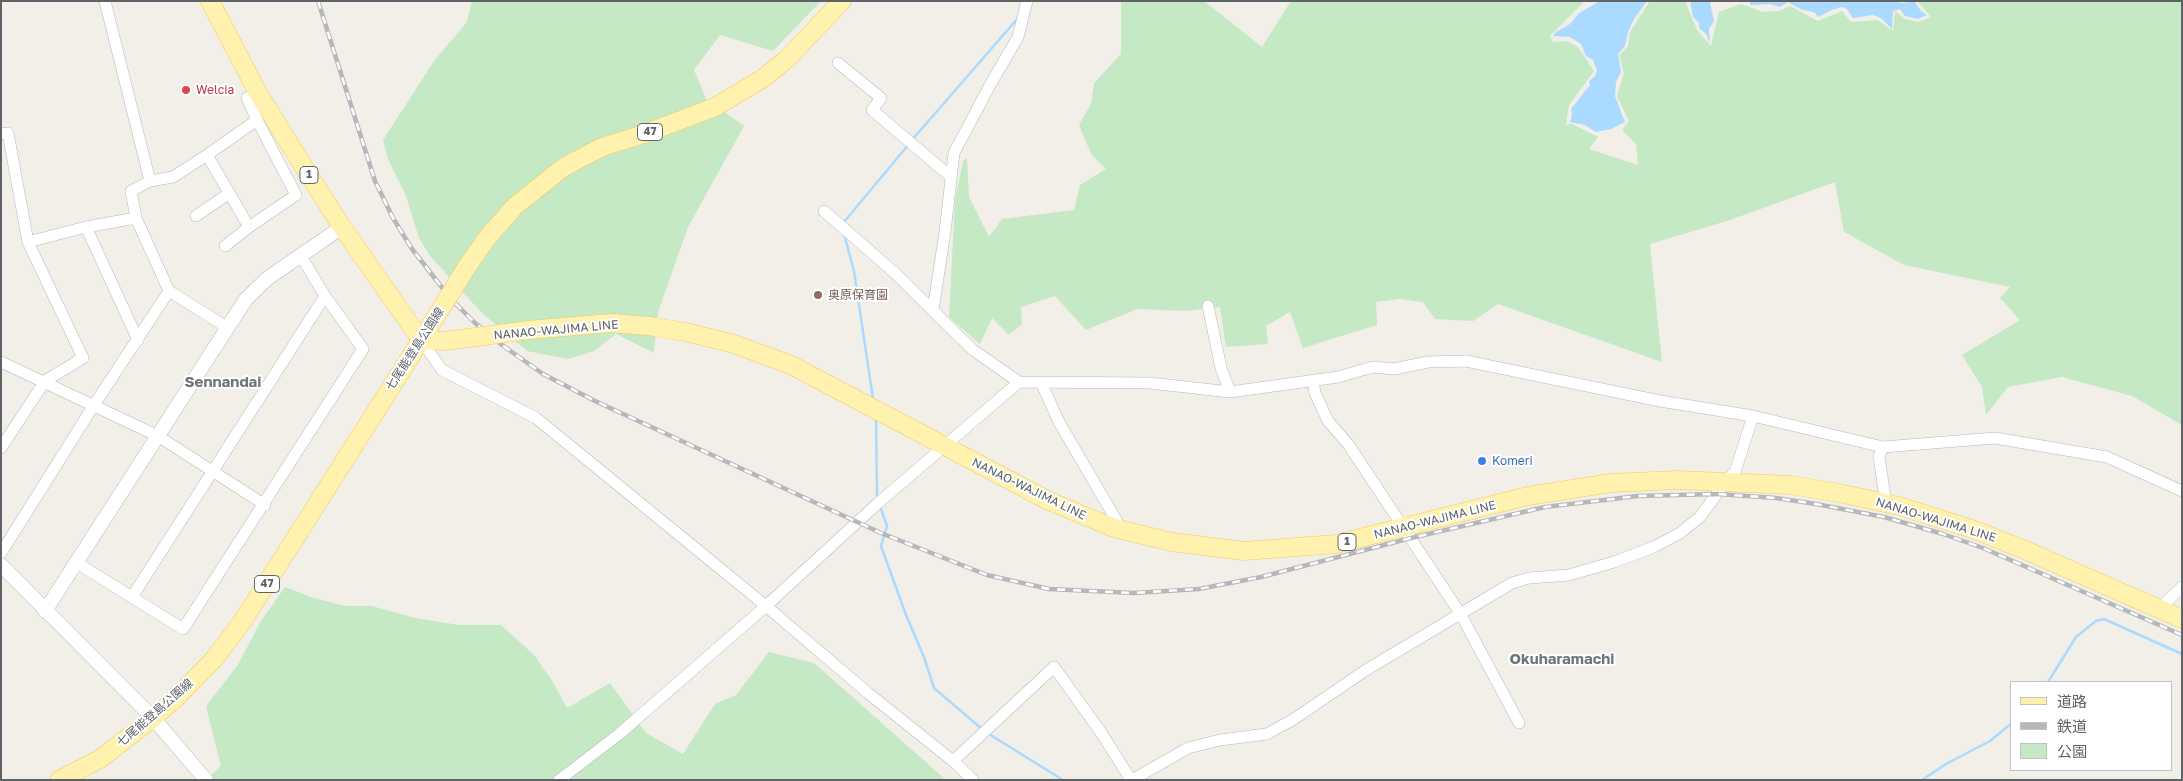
<!DOCTYPE html>
<meta charset="utf-8">
<style>
body{margin:0}
#map{position:relative;width:2183px;height:781px;overflow:hidden;background:#f1efe8;font-family:"Golos Text","Noto Sans JP",sans-serif}
canvas{display:block}
.frame{position:absolute;inset:0;border:2px solid #5f6368;pointer-events:none}
.legend{position:absolute;left:2010px;top:681px;width:162px;height:90px;box-sizing:border-box;background:#fff;border:1px solid #bfc1c3;margin:0;padding:6px 9px;list-style:none;font-size:15px;color:#5f6368}
.legend li{display:flex;align-items:center;gap:10px;height:25px}
.legend b{width:25px;border:1px solid #bfc1c3}
</style>
<div id="map">
<canvas width="2183" height="781"></canvas>
<div class="frame"></div>
<ul class="legend">
<li><b style="height:6px;background:#fff2af"></b>道路</li>
<li><b style="height:6px;background:#b6b7b8"></b>鉄道</li>
<li><b style="height:14px;background:#c5e8c5"></b>公園</li>
</ul>
</div>
<script>
const context = document.querySelector('canvas').getContext('2d');
context.lineJoin = 'round';
function fill(path, color) { context.fillStyle = color; context.fill(path, 'evenodd'); }
const shape = rows => new Path2D(rows.map(r => 'M' + r).join(''));
function strokePath(path, color, width, dash) { context.strokeStyle = color; context.lineWidth = width; context.lineCap = dash ? 'butt' : 'round'; context.setLineDash(dash || []); context.stroke(path); }
function drawText(font, color, halo, rows, align = 'center') {
  context.font = font + ' "Golos Text","Noto Sans JP",sans-serif'; context.lineWidth = 4; context.setLineDash([]); context.textBaseline = 'middle'; context.strokeStyle = halo; context.fillStyle = color; for (const [text, x, y, turn = 0] of rows) {
    context.save(); context.translate(x, y); context.rotate((+turn || 0) * Math.PI / 180); context.textAlign = isNaN(turn) ? turn : align; if (halo) context.strokeText(text, 0, 0); context.fillText(text, 0, 0); context.restore();
  }
}
fill(shape([
 [472,1,821,1,773,51,720,35,694,70,706,99,744,126,688,227,658,312,654,353,616,334,594,351,568,359,527,351,481,312,430,256,419,238,406,196,388,159,383,140,434,61,467,22],
 [1121,1,1204,1,1262,47,1291,1,1585,1,1550,36,1553,42,1567,41,1578,47,1594,71,1569,105,1566,125,1572,124,1598,137,1589,149,1638,165,1636,144,1622,130,1629,121,1617,96,1624,73,1619,55,1628,46,1630,32,1650,1,1685,1,1697,30,1711,46,1719,12,1741,4,1763,12,1779,11,1790,6,1818,21,1842,11,1851,22,1878,20,1893,31,1895,11,1905,19,1918,22,1931,17,1917,1,2182,1,2182,425,2132,396,2062,377,2008,387,1986,415,1982,387,1962,355,2020,320,2000,298,2010,287,1904,265,1844,232,1835,182,1730,220,1650,244,1662,362,1498,304,1473,321,1435,319,1423,302,1399,299,1376,302,1377,325,1303,348,1290,312,1266,326,1268,344,1226,347,1220,307,1186,311,1137,309,1086,330,1055,296,1021,307,1022,324,1009,335,992,318,980,344,949,317,955,200,963,161,967,158,969,197,989,237,1002,219,1074,210,1080,185,1106,169,1091,154,1079,125,1091,104,1094,83,1121,54],
 [285,587,314,598,345,606,372,606,415,618,459,625,501,625,534,655,553,682,567,708,610,683,646,733,683,754,715,704,736,695,769,652,814,663,946,780,206,780,221,766,206,706,237,666,261,621]
]), '#c5e8c5');
fill(shape([
 [1600,1,1647,1,1634,19,1628,32,1625,46,1618,54,1621,72,1616,82,1615,96,1625,122,1611,129,1596,132,1585,125,1570,122,1572,115,1571,109,1590,85,1589,81,1595,76,1597,70,1593,60,1586,56,1581,44,1570,37,1553,36,1556,32,1570,24,1579,13],
 [1690,1,1712,1,1710,3,1714,21,1709,29,1710,43,1706,34,1699,28,1699,23,1693,17],
 [1749,1,1891,1,1903,3,1914,1,1921,11,1927,15,1918,19,1905,16,1900,9,1893,11,1892,29,1881,18,1873,15,1853,18,1847,9,1842,7,1832,10,1818,17,1814,12,1802,10,1788,2,1780,7,1770,4,1751,5]
]), '#aadaff');
strokePath(shape([
 [912,140,1018,18],
 [844,222,909,144],
 [844,234,854,271,873,399],
 [876,417,877,499],
 [880,506,887,526,881,546,906,615,924,657,934,688,982,729],
 [2048,682,2076,637,2096,621,2104,619,2182,654],
 [989,734,1063,780],
 [1922,780,1946,764,1990,741,2012,723]
]), '#aadaff', 2.5);
const minor = shape([
 [105,1,150,181],
 [838,63,881,98,872,110,950,176],
 [257,120,296,195,249,227,207,155,257,120,247,98,258,93],
 [1,134,8,133,28,242,83,358,45,381,1,448],
 [207,155,173,177,150,181,131,191,136,218,169,291,228,328],
 [824,211,896,274,973,350,1019,382,1150,383,1230,392,1338,377,1373,367,1394,369,1428,362,1466,361,1660,401,1753,416,1883,447,1995,438,2107,457,2182,491],
 [196,216,228,194],
 [86,227,138,340],
 [28,242,86,227,136,218],
 [225,246,249,227],
 [1208,306,1221,368,1230,392],
 [933,310,945,232,954,153,990,85,1018,37,1027,1],
 [421,340,442,370,536,418,766,606,868,693,953,761,973,780],
 [1,362,158,436,265,505],
 [1313,380,1315,393,1328,421,1348,444,1460,613,1519,723],
 [1041,382,1059,422,1122,530],
 [1883,447,1879,456,1886,504],
 [1,553,94,405,169,291],
 [77,563,183,629,363,349,325,296,301,256],
 [132,597,325,296],
 [2159,609,2182,587],
 [953,761,1054,667,1100,731,1131,780],
 [559,780,618,735,766,606,877,504,1019,382],
 [1132,780,1188,748,1220,740,1267,734,1294,719,1366,670,1512,583,1529,578,1569,575,1614,562,1654,547,1680,533,1700,517,1726,481,1735,472,1753,416]
]);
const tertiary = shape([
 [1,565,153,718,206,780],
 [45,611,246,299,268,278,342,227]
]);
const primary = shape([
 [210,1,258,93,307,172,342,227,421,340,444,341,476,337],
 [466,268,487,238,515,206,564,167,602,147,644,134,715,107,762,79,787,59,842,1],
 [529,330,611,323,649,326,685,332,731,343,791,365,1049,501,1114,528,1172,542,1244,551,1336,544,1528,496,1611,483,1677,480,1791,485,1839,493,1899,506,1972,529,2025,550,2182,619],
 [59,780,100,759,153,718,176,698,215,658,242,622,444,304]
]);
strokePath(minor, '#b5b8bc', 12);
strokePath(tertiary, '#b5b8bc', 15);
strokePath(primary, '#f2c960', 19);
strokePath(minor, '#fff', 11);
strokePath(tertiary, '#fff', 14);
strokePath(primary, '#fff2af', 18);
const rail = shape([
 [318,1,375,181,393,218,412,249,451,299,475,323,502,345,543,374,595,401,881,533,987,575,1049,589,1134,593,1199,589,1261,577,1411,538,1545,507,1638,496,1717,494,1776,498,1816,504,1884,517,1943,534,1983,548,2182,635]
]);
strokePath(rail, '#b6b7b8', 4.5);
strokePath(rail, '#fff', 2.5, [8]);
const primaryBridge = shape([
 [444,304,466,268],
 [476,337,529,330]
]);
strokePath(primaryBridge, '#f2c960', 19, []);
strokePath(primaryBridge, '#fff2af', 18);
for (const [x, y, r, color] of [
 [186,90,5,"#e0444e"],
 [818,295,5,"#8d6e63"],
 [1482,461,5,"#3f7fe0"]
]) { const dot = new Path2D(); dot.arc(x, y, r, 0, 2 * Math.PI); context.fillStyle = color; context.fill(dot); strokePath(dot, '#fff', 2); }
for (const [x, y, w] of [
 [650,132,25],
 [309,175,18],
 [1347,542,18],
 [267,584,25]
]) { const box = new Path2D(); box.roundRect(x - w / 2, y - 8.5, w, 17, 4); context.fillStyle = '#fff'; context.fill(box); strokePath(box, '#5f6368', 1); }
drawText('bold 11px', '#5f6368', null, [
 ["47",650,132],
 ["1",309,175],
 ["1",1347,542],
 ["47",267,584]
]);
drawText('12px', '#be3a42', '#fff', [
 ["Welcia",196,90]
], 'left');
drawText('12px', '#785e54', '#fff', [
 ["奥原保育園",828,295]
], 'left');
drawText('12px', '#5f6368', '#fff', [
 ["NANAO-WAJIMA LINE",556,330,-5],
 ["七尾能登島公園線",415,349,-57],
 ["NANAO-WAJIMA LINE",1029,489,26],
 ["NANAO-WAJIMA LINE",1435,520,-14],
 ["NANAO-WAJIMA LINE",1936,520,17],
 ["七尾能登島公園線",155,713,-41]
]);
drawText('12px', '#366cbe', '#fff', [
 ["Komeri",1492,461]
], 'left');
drawText('bold 15px', '#70757a', '#fff', [
 ["Sennandai",223,382],
 ["Okuharamachi",1562,659]
]);
</script>
